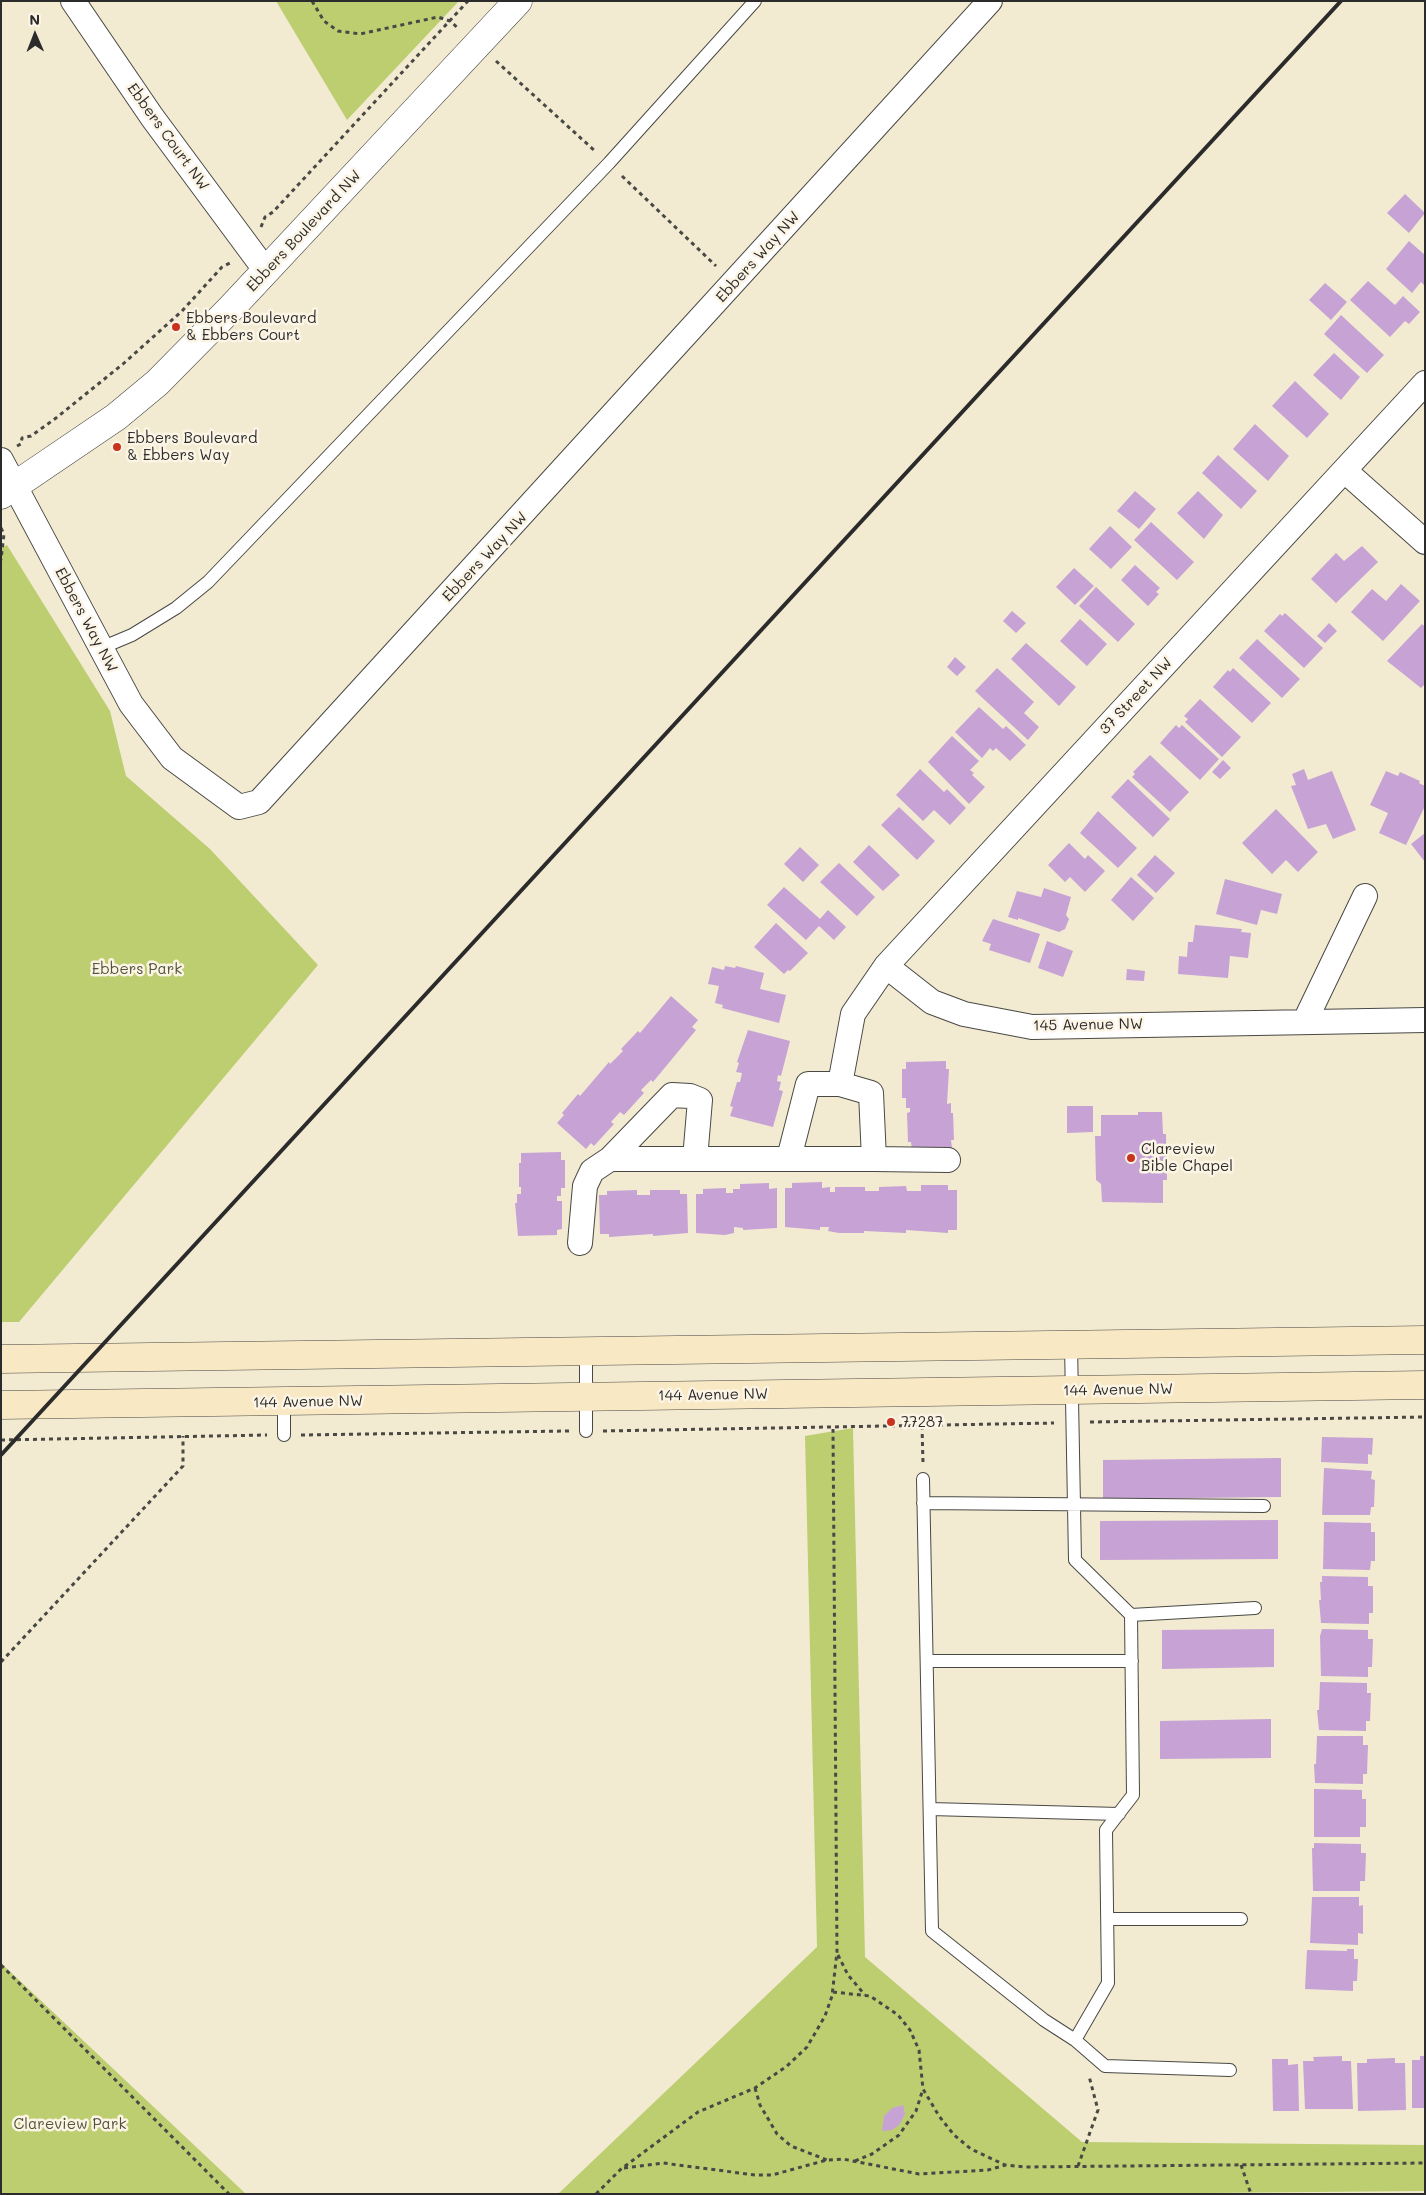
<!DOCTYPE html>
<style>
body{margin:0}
#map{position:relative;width:1426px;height:2195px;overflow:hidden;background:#f2ebd2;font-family:Mali,sans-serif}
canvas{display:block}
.frame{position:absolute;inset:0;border:2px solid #2b2b2b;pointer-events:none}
.north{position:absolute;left:10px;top:10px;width:50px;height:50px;-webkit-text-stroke:4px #fcf5e5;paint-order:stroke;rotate:359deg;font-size:14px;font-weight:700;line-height:20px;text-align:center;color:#2b2b2b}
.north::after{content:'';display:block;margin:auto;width:18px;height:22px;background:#2b2b2b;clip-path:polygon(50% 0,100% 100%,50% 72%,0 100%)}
</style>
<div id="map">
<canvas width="1426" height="2195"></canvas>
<div class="frame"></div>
<div class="north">N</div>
</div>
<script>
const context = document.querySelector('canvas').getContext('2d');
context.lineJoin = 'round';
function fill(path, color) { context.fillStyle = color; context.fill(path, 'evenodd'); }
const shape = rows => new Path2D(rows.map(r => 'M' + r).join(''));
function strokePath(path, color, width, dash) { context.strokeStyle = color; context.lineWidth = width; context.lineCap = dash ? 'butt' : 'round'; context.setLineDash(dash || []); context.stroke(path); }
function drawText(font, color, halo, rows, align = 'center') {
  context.font = font + ' Mali,sans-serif'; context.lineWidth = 5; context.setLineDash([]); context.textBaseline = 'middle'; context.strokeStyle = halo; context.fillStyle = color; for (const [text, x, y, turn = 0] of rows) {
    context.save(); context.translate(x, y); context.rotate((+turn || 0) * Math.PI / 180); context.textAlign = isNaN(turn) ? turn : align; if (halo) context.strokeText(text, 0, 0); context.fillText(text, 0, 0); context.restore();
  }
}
fill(shape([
 [276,1,459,1,347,120],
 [7,545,110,711,126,776,210,849,318,965,19,1322,1,1322,1,548],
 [853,1428,865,1957,1082,2142,1425,2145,1425,2191,1096,2194,558,2194,817,1947,805,1436],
 [1,1963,246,2194,1,2194]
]), '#bdce71');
fill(shape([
 [1405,194,1425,213,1409,233,1387,213],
 [1409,241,1425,255,1425,286,1421,282,1412,293,1386,269],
 [1368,281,1395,305,1403,296,1420,312,1409,324,1405,321,1390,337,1350,300],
 [1325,283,1347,302,1331,320,1309,300],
 [1341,315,1384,355,1367,373,1324,334],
 [1334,353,1360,377,1341,400,1313,375],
 [1295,381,1329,414,1307,438,1272,406],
 [1255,424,1289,456,1268,481,1233,449],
 [1218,455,1257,491,1241,509,1202,473],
 [1135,491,1156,509,1139,529,1117,511],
 [1198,491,1223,515,1204,539,1177,513],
 [1151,522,1194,562,1177,580,1134,540],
 [1110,526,1132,547,1111,569,1089,549],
 [1362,546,1378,562,1336,603,1311,579,1336,553,1344,561],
 [1135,565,1160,588,1156,592,1159,594,1148,606,1121,580],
 [1074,568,1094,586,1075,605,1056,587],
 [1401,584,1420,601,1383,641,1351,612,1372,589,1386,601],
 [1096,587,1135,624,1118,642,1079,606],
 [1012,611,1026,623,1016,633,1003,621],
 [1285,613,1323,648,1304,668,1264,631,1280,614,1282,616],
 [1080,619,1107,644,1087,666,1060,641],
 [1329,623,1337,631,1325,643,1317,636],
 [1422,624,1425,627,1425,684,1421,688,1387,661],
 [1257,639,1300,679,1282,698,1239,658],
 [1026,643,1076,687,1059,706,1011,659],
 [955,657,966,667,957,676,947,667],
 [997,668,1034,702,1024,713,1039,727,1028,740,975,691],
 [1233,668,1271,703,1252,723,1213,687,1228,670,1230,672],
 [1200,699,1241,737,1222,757,1185,722,1188,719,1184,716],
 [979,707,1003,729,1006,726,1026,745,1010,761,996,748,993,751,990,748,982,758,955,732],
 [1176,725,1179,728,1182,725,1219,759,1200,780,1160,743],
 [952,736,979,761,970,770,974,773,972,775,985,787,969,804,928,762],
 [1150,755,1189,792,1170,812,1132,777,1135,774,1133,772],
 [1223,760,1231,768,1220,779,1212,772],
 [920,769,944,792,947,789,966,808,950,825,934,810,923,821,896,795],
 [1304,769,1308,780,1332,771,1356,830,1333,839,1326,824,1308,829,1291,786,1296,785,1292,774],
 [1386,771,1398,776,1400,772,1420,781,1419,783,1425,786,1425,806,1406,845,1379,833,1388,813,1370,805],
 [1128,779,1170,819,1153,837,1111,797],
 [899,807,935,841,917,860,881,825],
 [1276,809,1318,852,1298,872,1286,860,1272,874,1242,843],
 [1098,811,1137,848,1118,868,1080,833],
 [1425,833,1425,862,1411,844],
 [1069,843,1085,859,1088,855,1105,871,1085,892,1070,877,1065,882,1048,865],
 [869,845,900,875,883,891,853,862],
 [800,847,819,865,803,882,784,864],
 [1155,855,1175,873,1156,893,1137,875],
 [839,863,875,897,857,916,820,882],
 [1131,877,1154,898,1133,921,1111,900],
 [1225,879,1282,894,1277,914,1261,910,1257,925,1216,914],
 [784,887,820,919,828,910,846,927,834,940,819,926,806,940,767,905],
 [1044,888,1071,897,1066,915,1069,919,1065,929,1059,932,1018,918,1018,920,1008,917,1017,891,1041,897],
 [993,919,1040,934,1030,963,989,950,991,944,982,941],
 [776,923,808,953,790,971,788,970,784,974,754,947],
 [1195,925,1242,929,1241,932,1251,933,1248,958,1230,956,1228,978,1178,974,1179,956,1187,957,1188,942,1193,942],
 [1047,941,1073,951,1063,977,1038,968],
 [725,966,735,968,736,966,764,973,760,989,786,995,779,1023,722,1008,723,1005,715,1003,719,986,708,984,712,967,724,970],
 [1127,969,1145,971,1144,981,1126,980],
 [671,996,698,1020,692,1027,696,1030,653,1082,651,1080,641,1090,644,1093,624,1115,620,1112,611,1122,614,1124,594,1146,591,1143,586,1149,557,1123,564,1115,562,1113,578,1094,580,1096,609,1062,610,1064,623,1051,621,1049,638,1031,640,1033],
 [748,1030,790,1041,781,1076,778,1075,777,1081,781,1082,779,1090,783,1091,773,1127,730,1116,733,1107,730,1106,737,1082,740,1082,742,1073,736,1072,739,1063,737,1062],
 [946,1061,946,1069,949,1069,947,1104,951,1103,951,1113,953,1113,954,1140,951,1140,952,1148,912,1149,911,1142,908,1142,907,1113,910,1112,910,1108,906,1108,906,1098,902,1098,902,1069,906,1069,906,1062],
 [1067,1106,1093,1106,1093,1132,1067,1133],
 [1138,1112,1162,1112,1163,1134,1166,1134,1167,1180,1163,1180,1163,1203,1102,1202,1101,1184,1096,1180,1095,1136,1101,1136,1101,1115,1138,1115],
 [561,1152,561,1160,565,1160,565,1188,561,1188,561,1196,557,1196,557,1201,562,1201,562,1229,557,1230,557,1235,518,1236,515,1203,517,1203,517,1194,521,1194,521,1187,519,1187,519,1163,521,1163,521,1153],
 [822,1182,822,1188,830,1187,830,1192,835,1192,835,1187,865,1187,865,1191,879,1191,879,1187,906,1186,907,1191,921,1191,921,1185,948,1185,948,1190,957,1190,957,1230,948,1230,948,1233,906,1230,906,1233,864,1231,864,1233,839,1233,828,1231,829,1227,820,1227,820,1230,785,1227,785,1188,792,1188,792,1183],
 [769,1183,769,1189,777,1188,777,1228,743,1230,743,1228,734,1227,734,1233,725,1235,696,1233,696,1194,703,1194,703,1189,726,1188,726,1193,733,1193,733,1189,740,1189,740,1184],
 [637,1190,637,1195,650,1195,650,1190,680,1190,680,1194,687,1194,688,1233,653,1236,653,1234,609,1237,609,1234,600,1234,599,1195,607,1195,607,1191],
 [1322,1437,1373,1438,1372,1455,1368,1454,1368,1464,1321,1462],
 [1281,1458,1281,1497,1103,1499,1103,1460],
 [1324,1468,1372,1471,1371,1479,1375,1480,1374,1507,1371,1507,1370,1515,1322,1515],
 [1278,1520,1278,1559,1100,1560,1100,1521],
 [1324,1522,1371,1523,1371,1532,1375,1532,1375,1561,1371,1561,1370,1570,1323,1569],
 [1322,1576,1368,1577,1368,1586,1373,1586,1373,1613,1369,1613,1369,1624,1321,1623,1319,1600,1321,1600,1320,1582,1322,1582],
 [1274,1629,1274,1667,1162,1669,1162,1630],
 [1322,1629,1368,1630,1368,1639,1373,1639,1372,1667,1368,1667,1368,1677,1321,1676,1320,1636],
 [1320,1682,1367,1683,1367,1693,1371,1693,1370,1721,1366,1721,1366,1731,1319,1730,1317,1710,1319,1710],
 [1271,1719,1271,1758,1160,1759,1160,1721],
 [1317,1736,1363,1736,1363,1745,1368,1745,1367,1774,1363,1774,1363,1784,1315,1783,1314,1764,1316,1764],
 [1314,1789,1362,1790,1362,1799,1366,1799,1366,1827,1360,1827,1360,1837,1314,1837],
 [1314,1843,1361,1844,1361,1853,1366,1853,1365,1881,1360,1881,1360,1891,1313,1891,1312,1848,1314,1848],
 [1312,1897,1359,1897,1359,1906,1363,1905,1363,1934,1358,1933,1358,1945,1310,1943],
 [1347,1949,1354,1949,1354,1959,1358,1959,1357,1981,1353,1981,1353,1991,1305,1989,1307,1950,1347,1951],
 [1342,2056,1342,2061,1351,2061,1353,2109,1305,2109,1303,2061,1314,2061,1313,2057],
 [1420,2056,1425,2056,1425,2108,1412,2108,1412,2060,1420,2060],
 [1395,2058,1395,2063,1405,2063,1406,2110,1358,2111,1357,2063,1367,2063,1367,2059],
 [1272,2059,1288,2059,1288,2065,1298,2064,1299,2111,1273,2111],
 [903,2105,905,2114,899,2125,892,2130,882,2131,884,2116,892,2108]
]), '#c6a3d4');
const service = shape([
 [101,648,132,635,176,608,208,582,609,163,755,1],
 [586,1351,586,1431],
 [284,1435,284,1402],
 [923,1479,932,1931,1044,2020,1075,2040,1108,1983,1106,1830,1133,1795,1131,1615,1075,1560,1071,1345],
 [923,1503,1264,1506],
 [1131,1615,1255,1608],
 [927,1661,1132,1661],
 [930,1809,1119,1814],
 [1108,1919,1241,1919],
 [1075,2040,1105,2066,1230,2070]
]);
const minor = shape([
 [73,1,152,117,266,271],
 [1,460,131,704,172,758,239,807,259,802,990,1],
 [1345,471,1425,542],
 [886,966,932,1002,964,1014,1032,1027,1425,1020],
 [1305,1021,1365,896],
 [789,1158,808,1084,840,1084],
 [610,1159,672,1095,690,1096,700,1100,695,1159],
 [874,1159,948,1160],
 [580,1243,585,1186,592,1171,610,1159,874,1159,871,1093,840,1084,853,1014,886,966,1425,383]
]);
const tertiary = shape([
 [1,495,116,417,157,383,231,308,518,1]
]);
const secondary = shape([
 [1,1359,1425,1340],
 [1,1405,1425,1385]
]);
strokePath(service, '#494844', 14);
strokePath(minor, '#494844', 26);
strokePath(tertiary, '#494844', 29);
strokePath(secondary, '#494844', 29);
strokePath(shape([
 [312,1,324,21,338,31,360,34,438,17,450,21,459,29],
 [496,61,595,151],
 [622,176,716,266],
 [261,227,265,217,273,212,468,1],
 [17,446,21,444,22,438,31,436,56,418,123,364,182,311,222,267,232,262],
 [1,528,4,534,1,560],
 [1090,1422,1425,1417],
 [922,1426,923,1463],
 [603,1431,1054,1423],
 [301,1435,569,1431],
 [1,1440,267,1435],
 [1,1662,183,1466,183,1436],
 [838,1955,848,1975,865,1995],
 [1,1965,229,2194],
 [833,1992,870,1996,898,2015,910,2030,919,2050,923,2089,939,2116,954,2135,971,2149,1005,2165],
 [755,2088,760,2105,777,2134,791,2146,827,2160],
 [855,2161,872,2154,899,2135,916,2111,923,2089],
 [1241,2165,1251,2194],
 [1078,2166,1098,2110,1089,2076],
 [624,2168,663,2163,755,2175,772,2175,827,2160,843,2159,919,2174,988,2170,1006,2165,1025,2167,1425,2163],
 [596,2194,621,2169,698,2112,755,2088,787,2066,807,2047,825,2016,832,1996,837,1952,833,1429]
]), '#494844', 3, [4, 4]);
strokePath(service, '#fff', 12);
strokePath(minor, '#fff', 24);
strokePath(tertiary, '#fff', 28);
strokePath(secondary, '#f8e8c3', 28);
strokePath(shape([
 [1,1455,1341,1]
]), '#2b2b2b', 4);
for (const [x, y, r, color] of [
 [176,327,5,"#c8321e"],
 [117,447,5,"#c8321e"],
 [1131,1158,5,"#c8321e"],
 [891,1422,5,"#c8321e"]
]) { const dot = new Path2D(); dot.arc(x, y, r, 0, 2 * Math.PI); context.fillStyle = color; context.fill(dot); strokePath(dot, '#fcf5e5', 2); }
drawText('15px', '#2b2b2b', '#fcf5e5', [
 ["Ebbers Court NW",168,137,54],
 ["Ebbers Boulevard NW",304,231,-47],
 ["Ebbers Way NW",758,257,-48],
 ["Ebbers Way NW",485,557,-47],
 ["Ebbers Way NW",86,620,62],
 ["37 Street NW",1136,696,-47],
 ["145 Avenue NW",1088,1025,-1],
 ["144 Avenue NW",1118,1390,-1],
 ["144 Avenue NW",713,1395,-1],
 ["144 Avenue NW",308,1402,-1]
]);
drawText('15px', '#2b2b2b', '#fcf5e5', [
 ["Ebbers Boulevard",186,318],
 ["& Ebbers Court",186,335],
 ["Ebbers Boulevard",127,438],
 ["& Ebbers Way",127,455],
 ["Clareview",1141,1149],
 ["Bible Chapel",1141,1166],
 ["77287",901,1422]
], 'left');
drawText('15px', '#50543c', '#fcf5e5', [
 ["Ebbers Park",137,969],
 ["Clareview Park",70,2124]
]);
</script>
